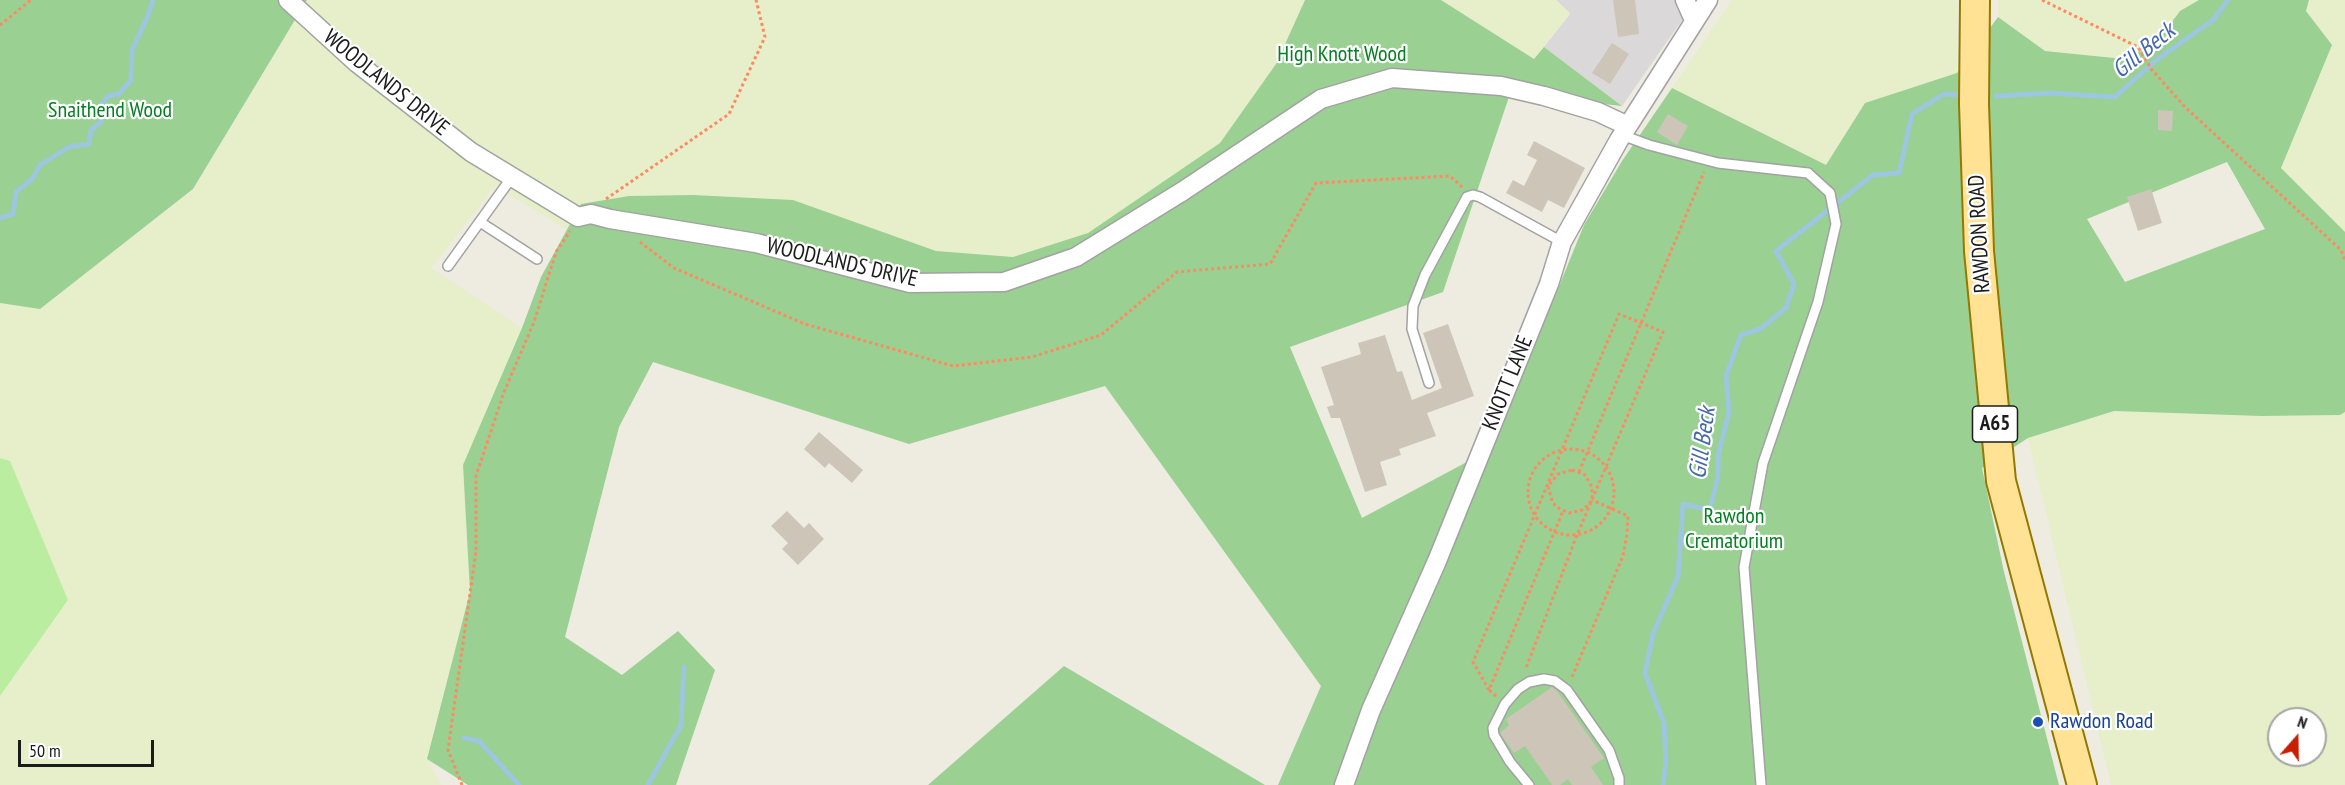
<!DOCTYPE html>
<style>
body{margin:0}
#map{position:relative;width:2345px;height:785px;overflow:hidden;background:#eeebe0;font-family:"PT Sans Narrow",sans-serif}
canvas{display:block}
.north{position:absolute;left:2267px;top:707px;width:60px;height:60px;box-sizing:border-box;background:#fff;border:2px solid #a4a4a4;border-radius:50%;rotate:20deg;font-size:16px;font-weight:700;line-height:24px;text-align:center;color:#1b1b1b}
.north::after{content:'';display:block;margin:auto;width:21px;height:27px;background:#c71f00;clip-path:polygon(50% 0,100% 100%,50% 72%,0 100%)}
.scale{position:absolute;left:18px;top:740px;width:136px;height:27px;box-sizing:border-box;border:3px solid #1b1b1b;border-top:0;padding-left:8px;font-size:18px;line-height:21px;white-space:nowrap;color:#1b1b1b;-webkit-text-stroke:4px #fff;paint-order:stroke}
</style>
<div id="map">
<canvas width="2345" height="785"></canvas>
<div class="north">N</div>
<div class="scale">50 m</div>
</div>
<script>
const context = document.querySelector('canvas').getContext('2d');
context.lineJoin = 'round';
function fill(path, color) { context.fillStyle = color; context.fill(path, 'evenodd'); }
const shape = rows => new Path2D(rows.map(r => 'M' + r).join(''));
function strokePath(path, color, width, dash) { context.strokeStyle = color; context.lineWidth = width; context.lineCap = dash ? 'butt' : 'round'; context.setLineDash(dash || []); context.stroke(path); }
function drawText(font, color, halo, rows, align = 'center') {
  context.font = font + ' "PT Sans Narrow",sans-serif'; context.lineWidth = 4.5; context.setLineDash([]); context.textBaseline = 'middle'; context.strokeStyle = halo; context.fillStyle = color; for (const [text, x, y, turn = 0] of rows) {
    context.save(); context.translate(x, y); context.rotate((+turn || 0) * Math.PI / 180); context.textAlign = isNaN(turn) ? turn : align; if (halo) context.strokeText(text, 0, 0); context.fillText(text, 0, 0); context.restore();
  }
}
fill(shape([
 [1556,0,1696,0,1622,106,1544,47,1570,14]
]), '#dad8d8');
fill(shape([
 [307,0,1305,0,1276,64,1220,143,1088,233,1013,257,936,251,793,200,693,195,629,196,581,204,567,230,495,186,431,268,522,328,463,465,470,592,427,758,441,785,0,785,0,696,68,600,10,461,0,458,0,303,40,308,193,190],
 [1441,0,1556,0,1570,13,1534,59],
 [1732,0,1957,0,1957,73,1865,103,1826,165,1672,88],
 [1998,0,2199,0,2180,11,2156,43,2124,59,2045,51,1998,17],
 [2309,0,2345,0,2345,232,2281,168,2332,45,2306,10],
 [2114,411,2261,416,2340,415,2345,412,2345,785,2111,785,2028,438],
 [2279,719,2315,719,2315,755,2279,755]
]), '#e6efc9');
fill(shape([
 [0,458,10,461,68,600,0,696]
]), '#bbeda1');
fill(shape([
 [0,0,307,0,193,189,40,309,0,303],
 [1305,0,1441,0,1534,59,1544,47,1622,106,1510,94,1443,292,1290,347,1362,518,1493,448,1584,225,1622,161,1672,88,1826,165,1865,103,1957,73,1998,17,2045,51,2124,59,2156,43,2180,11,2199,0,2309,0,2306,11,2332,45,2281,168,2345,232,2345,412,2340,415,2261,416,2114,411,2028,438,1982,468,2004,572,2059,785,1278,785,1321,686,1105,386,909,444,653,362,619,427,565,637,622,675,678,631,715,670,676,785,468,785,427,759,470,592,463,465,522,328,541,277,581,204,629,196,693,195,793,200,936,251,1013,257,1088,233,1220,143,1276,64],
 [2227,162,2265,229,2125,282,2087,219],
 [1064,666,1265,785,928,785]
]), '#9ad092');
strokePath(shape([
 [1996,96,2051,93,2115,97,2155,61,2213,20,2228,0],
 [0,218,13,214,16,192,33,178,40,165,69,147,89,144,91,130,102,121,99,108,108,96,119,94,131,80,132,50,147,18,153,0],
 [464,738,479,741,519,785],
 [648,785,681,725,684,667],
 [1663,785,1666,762,1664,723,1645,673,1653,634,1678,576,1683,504,1710,510,1718,476,1718,455,1729,412,1726,376,1741,335,1760,329,1786,308,1794,284,1776,251,1873,175,1899,173,1912,114,1944,94,1958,95]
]), '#9dc6df', 5);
fill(shape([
 [1613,0,1635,0,1639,34,1618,37],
 [1612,43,1629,54,1610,84,1592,73],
 [2158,110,2173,111,2172,131,2158,130],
 [1668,114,1688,126,1677,145,1657,132],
 [1534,141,1585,168,1564,208,1548,200,1542,212,1506,193,1513,180,1524,186,1537,160,1527,155],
 [2151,189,2162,223,2138,231,2127,197],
 [1448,324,1474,396,1427,413,1436,436,1399,449,1401,455,1380,462,1387,485,1365,492,1340,418,1331,418,1327,407,1334,405,1321,367,1361,354,1358,343,1385,335,1397,372,1402,371,1412,400,1442,388,1423,333],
 [819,432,863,470,852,483,829,463,825,468,804,449],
 [787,511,804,528,809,523,824,539,798,565,782,549,788,543,771,526],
 [1552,687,1557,691,1604,758,1591,767,1603,785,1572,785,1568,779,1560,785,1552,785,1525,746,1514,753,1500,733,1509,725,1506,719]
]), '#cec5b9');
const service = shape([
 [1622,135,1649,145,1718,163,1808,173,1830,193,1836,224,1818,302,1763,463,1744,567,1761,785],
 [480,222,537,259],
 [448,266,512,177],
 [1429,383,1412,329,1413,306,1425,275,1467,197,1473,195,1480,197,1562,242],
 [1529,785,1510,762,1494,735,1493,728,1505,704,1518,689,1529,682,1544,679,1555,681,1567,690,1609,750,1619,778,1619,785]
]);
const minor = shape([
 [288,0,357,63,471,152,578,217,591,214,610,219,756,243,910,283,1004,282,1076,257,1183,191,1321,99,1392,78,1501,86,1544,96,1598,112,1628,126],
 [1685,0,1694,20],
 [1344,785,1371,710,1437,561,1549,284,1562,242,1619,140,1708,0]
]);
const primary = shape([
 [1975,0,1974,104,1979,251,2001,481,2082,785]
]);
strokePath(service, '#a2a2a2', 12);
strokePath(minor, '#a2a2a2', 21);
strokePath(primary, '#937900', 32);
strokePath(shape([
 [2042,0,2138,47,2152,70,2186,108,2341,250,2345,260],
 [0,25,31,0],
 [606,199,729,114,765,37,756,0],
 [640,242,674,268,805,324,953,366,1032,357,1101,335,1177,272,1270,264,1316,183,1450,176,1462,187],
 '1528 492a43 43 0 1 1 86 0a43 43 0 1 1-86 0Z',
 [1572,470,1585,475,1592,487,1592,500,1587,506,1582,510,1569,513,1556,507,1552,501,1548,486,1558,474,1572,470],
 [1579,472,1704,172],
 [1572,677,1623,556,1627,534,1628,516,1592,500],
 [1489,690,1473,662,1619,314,1663,332,1577,535,1526,668],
 [1496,696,1489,690,1563,511],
 [462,785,448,750,476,551,476,476,504,392,534,322,556,252,570,231]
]), '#ff8960', 3, [3, 3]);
strokePath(service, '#fff', 9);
strokePath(minor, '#fff', 18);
strokePath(primary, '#ffe294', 28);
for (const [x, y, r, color] of [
 [2038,722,6,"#1a4fb4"]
]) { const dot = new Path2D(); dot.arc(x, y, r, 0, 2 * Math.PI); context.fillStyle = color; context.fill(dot); strokePath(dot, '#fff', 2); }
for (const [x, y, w] of [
 [1995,424,45]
]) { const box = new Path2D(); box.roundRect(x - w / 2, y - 18, w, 36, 4.5); context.fillStyle = '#fff'; context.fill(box); strokePath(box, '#1b1b1b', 1.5); }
drawText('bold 21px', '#1b1b1b', null, [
 ["A65",1995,424]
]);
drawText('22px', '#047f22', '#fff', [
 ["High Knott Wood",1342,55],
 ["Snaithend Wood",110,111],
 ["Rawdon",1734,517],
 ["Crematorium",1734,542]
]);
drawText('22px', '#1b1b1b', '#fff', [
 ["WOODLANDS DRIVE",386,83,39],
 ["RAWDON ROAD",1980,234,-93],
 ["WOODLANDS DRIVE",842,263,13],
 ["KNOTT LANE",1508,383,-68]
]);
drawText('22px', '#164399', '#fff', [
 ["Rawdon Road",2050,722]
], 'left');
drawText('italic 24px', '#4368b0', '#fff', [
 ["Gill Beck",2144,51,-39],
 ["Gill Beck",1703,443,-82]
]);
</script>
